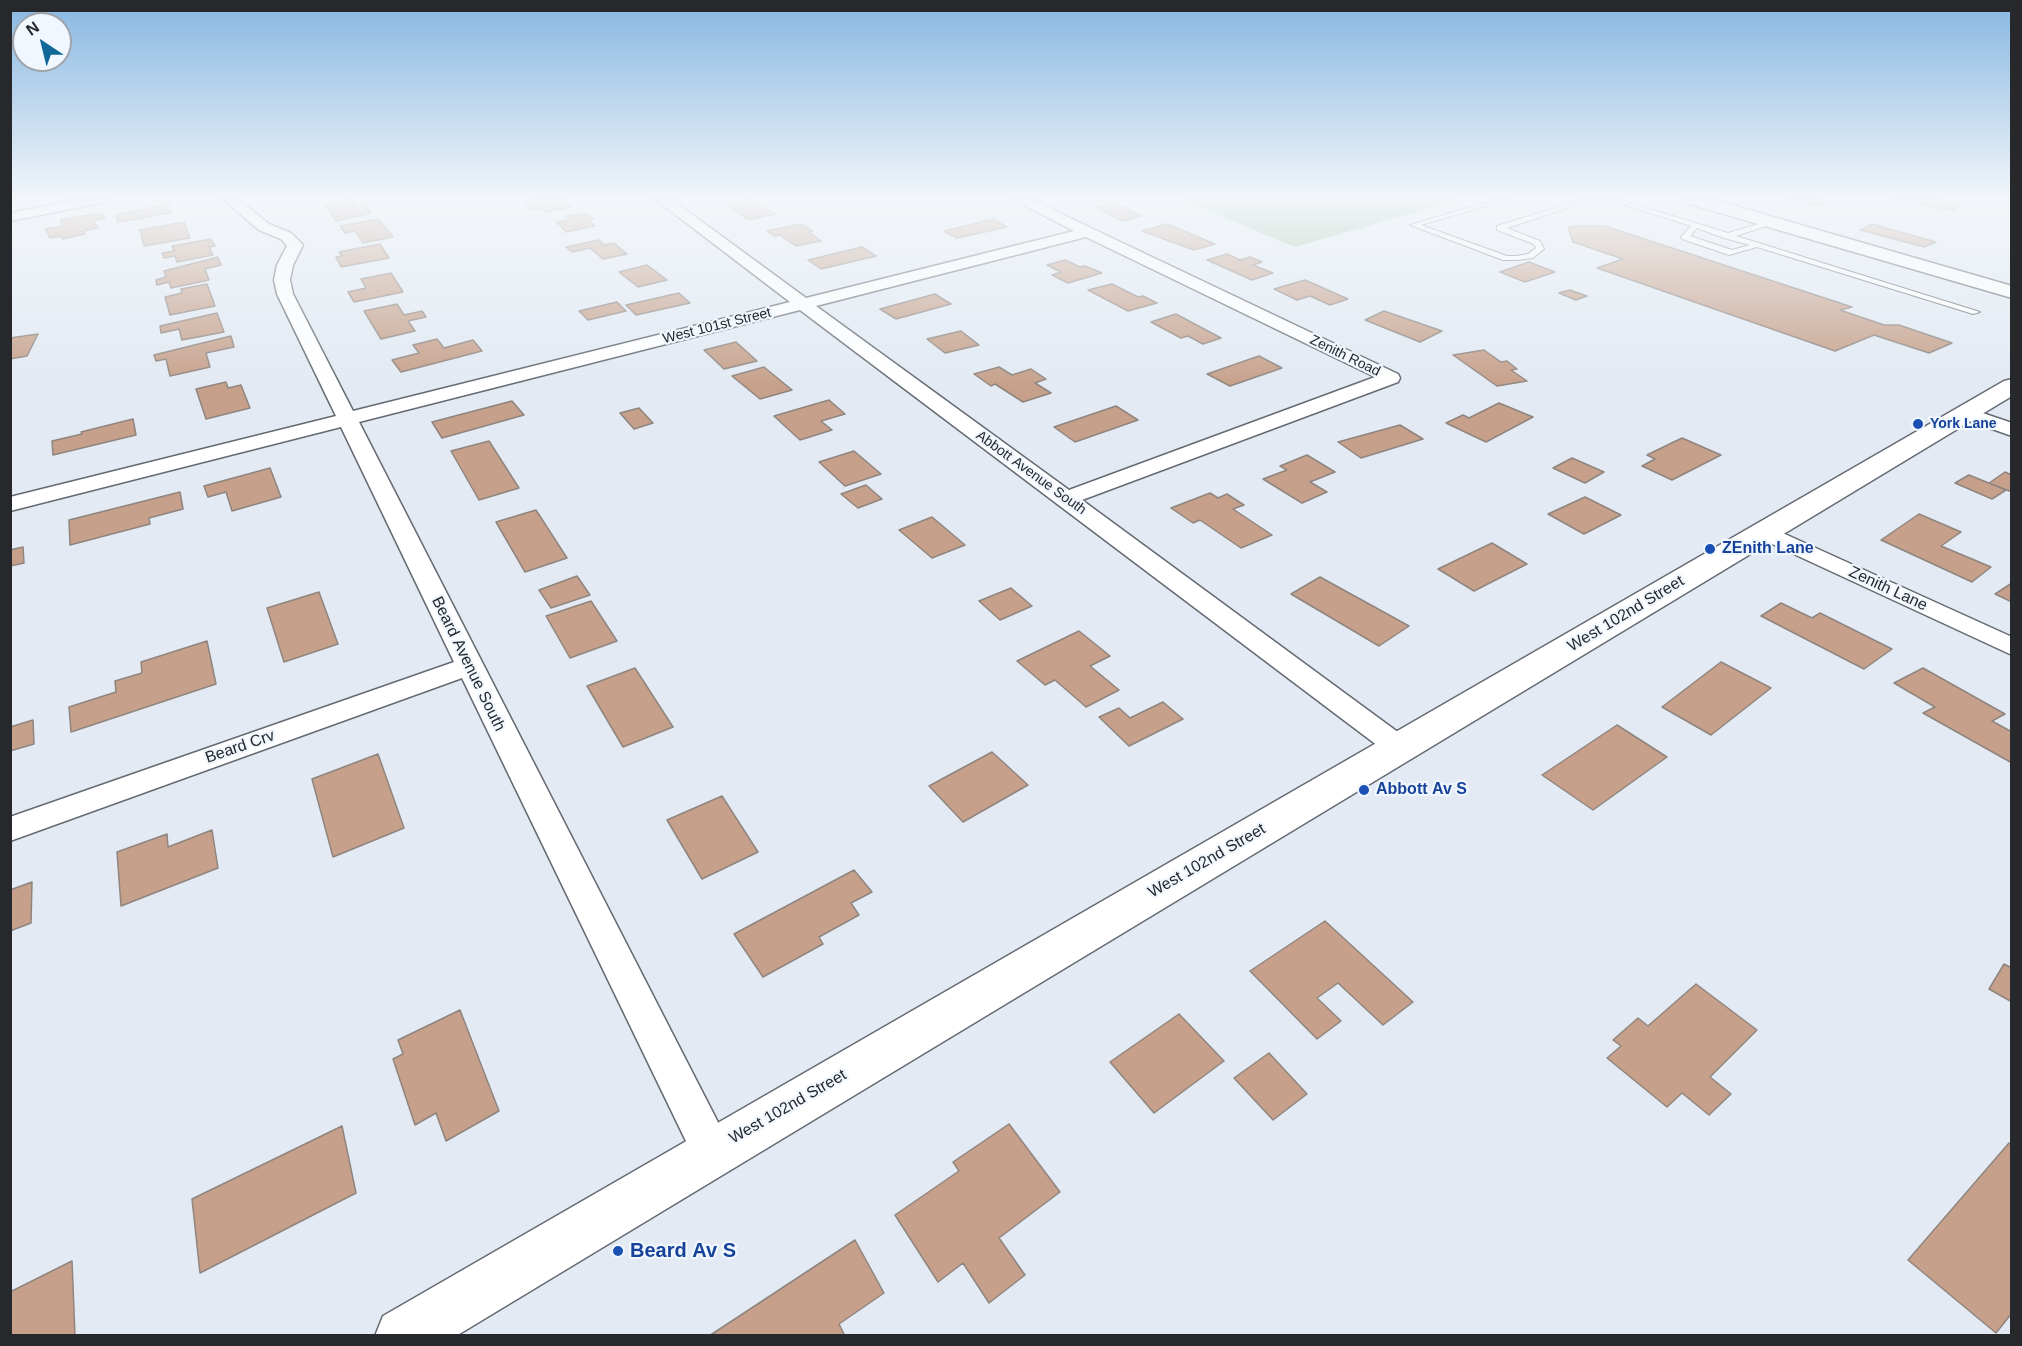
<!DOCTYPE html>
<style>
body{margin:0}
#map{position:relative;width:2022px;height:1346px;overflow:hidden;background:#e3eaf3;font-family:Arial,sans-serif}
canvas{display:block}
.frame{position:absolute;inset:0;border:12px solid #26282c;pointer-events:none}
.north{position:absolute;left:12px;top:12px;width:60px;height:60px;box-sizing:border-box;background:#f1f7ff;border:2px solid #a0a4ab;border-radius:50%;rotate:325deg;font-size:16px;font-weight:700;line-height:24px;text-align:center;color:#26282c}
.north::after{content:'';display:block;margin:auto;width:21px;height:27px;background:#0f6898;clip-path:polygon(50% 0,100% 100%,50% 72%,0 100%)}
</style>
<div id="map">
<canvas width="2022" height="1346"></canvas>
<div class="frame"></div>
<div class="north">N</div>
</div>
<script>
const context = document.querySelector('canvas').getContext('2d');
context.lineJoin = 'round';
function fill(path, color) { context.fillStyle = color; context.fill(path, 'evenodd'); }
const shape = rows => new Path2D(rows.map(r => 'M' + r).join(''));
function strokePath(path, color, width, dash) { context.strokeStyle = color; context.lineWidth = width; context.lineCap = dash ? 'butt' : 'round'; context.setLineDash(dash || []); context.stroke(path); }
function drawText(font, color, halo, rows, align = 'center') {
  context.font = font + ' Arial,sans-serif'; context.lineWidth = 4.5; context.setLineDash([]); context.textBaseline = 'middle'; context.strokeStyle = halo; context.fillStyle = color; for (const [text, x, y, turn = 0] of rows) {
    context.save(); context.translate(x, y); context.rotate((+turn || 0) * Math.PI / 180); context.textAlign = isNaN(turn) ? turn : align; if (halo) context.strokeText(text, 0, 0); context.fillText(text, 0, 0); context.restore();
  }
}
fill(shape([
 [1180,199,1462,199,1295,247]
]), '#a5c1a4');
const building = shape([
 [532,199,561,199,570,207,545,212,541,208,532,210,525,203,534,201,532,199],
 [1791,199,1818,199,1830,202,1819,206,1791,199],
 [1896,199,1933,199,1960,204,1955,211,1896,199],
 [353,200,358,207,366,205,371,213,336,221,325,205,353,200],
 [747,200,756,207,762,205,775,214,748,220,726,204,747,200],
 [1115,203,1142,216,1122,221,1095,207,1115,203],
 [168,204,171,213,118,222,116,215,168,204],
 [101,213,105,218,93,221,98,228,83,231,85,234,63,239,61,236,50,238,45,229,63,226,60,220,101,213],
 [586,213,593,219,588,220,595,226,566,232,557,222,570,220,567,216,586,213],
 [378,219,393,237,363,243,355,231,345,233,340,226,378,219],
 [993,219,1007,227,957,238,944,231,993,219],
 [184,222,190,238,144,246,140,230,184,222],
 [801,224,813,231,809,232,821,241,796,246,780,235,775,236,767,231,801,224],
 [1167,224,1215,244,1194,250,1142,231,1167,224],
 [1872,224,1936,242,1924,247,1860,230,1872,224],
 [1573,226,1605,226,1852,307,1840,310,1884,325,1899,325,1952,343,1929,353,1874,335,1835,351,1597,268,1623,259,1573,242,1568,228,1573,226],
 [211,239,215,246,209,247,213,255,177,262,175,256,164,258,162,253,174,251,172,246,211,239],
 [599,240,605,245,614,243,627,254,603,259,590,248,572,252,566,247,599,240],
 [380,244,389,258,341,267,336,257,342,256,339,252,380,244],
 [862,247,876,256,821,269,808,260,862,247],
 [1227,254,1240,260,1250,257,1262,262,1253,265,1273,273,1252,280,1207,260,1227,254],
 [218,257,221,265,205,269,209,280,171,288,169,282,157,285,156,280,166,277,164,271,218,257],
 [1065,260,1080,267,1085,266,1102,273,1068,283,1052,275,1061,272,1047,265,1065,260],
 [1529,262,1555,272,1525,282,1500,272,1529,262],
 [647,265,667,280,638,287,619,272,647,265],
 [391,273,403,292,354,302,348,292,366,288,361,279,391,273],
 [1305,280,1348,299,1330,305,1310,296,1297,300,1274,289,1305,280],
 [207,284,215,306,170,315,165,297,182,293,181,289,207,284],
 [1112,284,1138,297,1143,296,1157,303,1128,311,1088,290,1112,284],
 [1570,290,1587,296,1576,300,1559,293,1570,290],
 [679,293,690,303,636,315,626,305,679,293],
 [935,294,951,304,896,319,880,309,935,294],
 [617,302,626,311,588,320,579,311,617,302],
 [397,304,404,315,422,311,426,317,408,321,415,331,381,339,364,311,397,304],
 [1384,311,1442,331,1420,342,1365,320,1384,311],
 [217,313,224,332,182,340,179,329,161,333,160,326,217,313],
 [1176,314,1221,338,1203,344,1188,336,1181,338,1151,322,1176,314],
 [961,331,979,345,945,353,927,339,961,331],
 [38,334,27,356,10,359,10,338,38,334],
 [231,336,234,347,206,353,210,367,170,376,166,359,156,361,154,355,231,336],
 [437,339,444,348,473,340,482,351,401,372,392,360,419,353,413,345,437,339],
 [736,342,757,361,724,369,704,350,736,342],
 [1484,350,1501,362,1507,361,1517,369,1511,370,1527,381,1497,386,1453,355,1484,350],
 [1259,356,1282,368,1230,386,1207,374,1259,356],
 [764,367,792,390,760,399,732,376,764,367],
 [999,367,1012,375,1031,369,1046,379,1035,383,1051,393,1023,402,995,384,991,386,974,374,999,367],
 [226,382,228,388,241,385,250,408,206,419,196,389,226,382],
 [829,400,845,414,821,421,832,430,800,440,774,416,829,400],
 [512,401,524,415,442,438,432,422,512,401],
 [1499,403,1533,417,1486,442,1446,423,1463,415,1469,418,1499,403],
 [1116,406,1138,420,1075,442,1054,427,1116,406],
 [639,408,653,423,634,429,620,413,639,408],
 [133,419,136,435,53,455,52,441,82,434,81,432,133,419],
 [1400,425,1423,439,1361,458,1338,442,1400,425],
 [1682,438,1721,455,1672,480,1642,466,1655,459,1647,455,1682,438],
 [489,441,519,488,479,500,451,451,489,441],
 [854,451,881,474,845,486,819,462,854,451],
 [1307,455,1335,472,1310,482,1327,492,1302,503,1263,479,1287,470,1280,466,1307,455],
 [1572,458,1604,472,1585,483,1553,468,1572,458],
 [270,468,281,497,232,511,226,492,208,497,204,486,270,468],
 [2005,472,2012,475,2012,492,1989,483,2005,472],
 [1969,475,2006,490,1992,499,1955,483,1969,475],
 [866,485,882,499,858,508,841,494,866,485],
 [180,492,183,509,149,518,150,524,70,545,69,520,180,492],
 [1210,493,1218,498,1227,494,1244,505,1233,509,1272,535,1241,548,1200,520,1193,523,1171,508,1210,493],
 [1585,497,1621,515,1584,534,1548,514,1585,497],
 [536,510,567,558,525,572,496,522,536,510],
 [1919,514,1961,532,1941,546,1991,567,1972,582,1881,540,1919,514],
 [932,517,965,545,932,558,899,530,932,517],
 [1492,543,1527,564,1474,591,1438,569,1492,543],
 [23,547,24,563,10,566,10,550,23,547],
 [577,576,590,595,551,608,539,590,577,576],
 [1320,577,1409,626,1379,646,1291,594,1320,577],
 [2012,583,2012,602,1995,594,2012,583],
 [1011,588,1032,606,1000,620,979,601,1011,588],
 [319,592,338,644,284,662,267,608,319,592],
 [591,601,617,641,570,658,546,616,591,601],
 [1781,603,1812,618,1820,613,1892,649,1864,669,1761,616,1781,603],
 [1079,631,1110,656,1090,666,1119,690,1086,707,1055,680,1045,685,1017,661,1079,631],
 [207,641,216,684,71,732,69,707,116,692,115,681,142,673,141,662,207,641],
 [1721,662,1771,688,1711,735,1662,707,1721,662],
 [635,668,673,727,623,747,587,686,635,668],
 [1923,668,2005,714,1992,721,2012,732,2012,763,1923,713,1935,707,1894,683,1923,668],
 [1163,702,1183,719,1129,746,1099,717,1119,708,1130,718,1163,702],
 [33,720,34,744,10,751,10,727,33,720],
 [1617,725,1667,757,1593,810,1542,775,1617,725],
 [992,752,1028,785,963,822,929,786,992,752],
 [378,754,404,828,333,857,312,779,378,754],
 [722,796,758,852,702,879,667,820,722,796],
 [212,830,218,868,121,906,117,852,167,834,168,847,212,830],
 [854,870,872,892,851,903,859,915,819,937,823,944,763,977,734,934,854,870],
 [32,882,31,923,10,931,10,890,32,882],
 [1325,921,1413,1002,1383,1025,1338,983,1317,998,1341,1021,1317,1039,1250,971,1325,921],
 [2004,964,2012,968,2012,1002,1989,989,2004,964],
 [1696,984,1757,1030,1710,1077,1731,1094,1709,1115,1682,1093,1667,1107,1607,1058,1621,1046,1613,1040,1638,1018,1648,1026,1696,984],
 [460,1010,499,1111,446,1141,436,1113,415,1125,393,1059,403,1054,398,1040,460,1010],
 [1179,1014,1224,1061,1154,1113,1110,1062,1179,1014],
 [1269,1053,1307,1094,1273,1120,1234,1078,1269,1053],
 [1009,1124,1060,1192,999,1238,1025,1275,989,1303,963,1263,938,1282,895,1215,959,1171,953,1162,1009,1124],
 [342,1126,356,1193,200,1273,192,1199,342,1126],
 [2009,1143,2012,1145,2012,1313,1996,1333,1908,1260,2009,1143],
 [855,1240,884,1293,839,1324,845,1336,709,1336,855,1240],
 [72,1261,75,1336,10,1336,10,1292,72,1261]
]);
fill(building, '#c6a08a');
strokePath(building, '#8f857f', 1.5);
const lane = shape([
 [1498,199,1509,199,1421,225,1507,256,1517,256,1528,254,1536,248,1534,244,1497,230,1497,226,1584,199,1595,199,1507,228,1540,241,1544,249,1533,258,1517,260,1503,260,1410,225,1498,199],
 [1606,199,1617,199,1728,233,1772,220,1772,224,1736,236,1980,312,1973,314,1757,247,1729,255,1682,239,1681,237,1691,226,1606,199],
 [1697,228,1724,238,1750,245,1732,250,1690,236,1697,228]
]);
const street = shape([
 [79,199,108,199,101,203,10,221,10,213,79,199],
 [223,199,238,199,269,224,291,233,303,245,293,265,290,280,293,294,353,411,790,302,655,199,671,199,806,298,1074,231,1012,199,1030,199,1398,374,1400,378,1398,382,1082,500,1410,741,1415,748,1410,755,1400,758,1390,755,800,310,359,422,726,1138,732,1152,726,1166,712,1172,698,1166,462,678,10,841,10,817,454,662,341,427,10,511,10,497,336,416,277,294,274,280,277,265,287,246,281,239,259,230,223,199],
 [1086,237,1375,377,1069,490,816,306,1086,237],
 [1965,407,2012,423,2012,436,1958,417,1955,413,1958,409,1965,407],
 [1765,525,2012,637,2012,655,1757,537,1753,532,1757,527,1765,525]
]);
const secondary = shape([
 [1684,199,1711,199,2012,286,2012,298,1686,203,1684,199],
 [2012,379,2012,396,456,1336,375,1336,383,1316,2004,381,2012,379]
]);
strokePath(lane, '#646a72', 2);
strokePath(street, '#646a72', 3);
strokePath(secondary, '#646a72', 3);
fill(lane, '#fff');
fill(street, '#fff');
fill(secondary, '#fff');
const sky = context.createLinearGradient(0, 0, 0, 388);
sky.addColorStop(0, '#87b7e1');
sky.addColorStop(0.51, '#f2f6fa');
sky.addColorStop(1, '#f2f6fa00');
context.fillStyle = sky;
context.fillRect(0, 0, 2022, 388);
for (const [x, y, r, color] of [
 [1918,424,6,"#1a4fb4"],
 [1710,549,6,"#1a4fb4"],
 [1364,790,6,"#1a4fb4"],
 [618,1251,6,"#1a4fb4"]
]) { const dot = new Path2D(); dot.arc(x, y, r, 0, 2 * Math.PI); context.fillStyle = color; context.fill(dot); strokePath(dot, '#f1f7ff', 2); }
drawText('14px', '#26282c', '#f1f7ff', [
 ["West 101st Street",717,326,-14],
 ["Zenith Road",1345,356,26],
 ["Abbott Avenue South",1031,473,36]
]);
drawText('bold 14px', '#164399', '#f1f7ff', [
 ["York Lane",1930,424]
], 'left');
drawText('bold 16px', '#164399', '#f1f7ff', [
 ["ZEnith Lane",1722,549],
 ["Abbott Av S",1376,790]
], 'left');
drawText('16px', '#26282c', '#f1f7ff', [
 ["Zenith Lane",1888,589,25],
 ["West 102nd Street",1626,614,-31],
 ["Beard Avenue South",468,664,64],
 ["Beard Crv",240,747,-19],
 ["West 102nd Street",1207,861,-30],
 ["West 102nd Street",788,1107,-30]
]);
drawText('bold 20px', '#164399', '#f1f7ff', [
 ["Beard Av S",630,1251]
], 'left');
</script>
